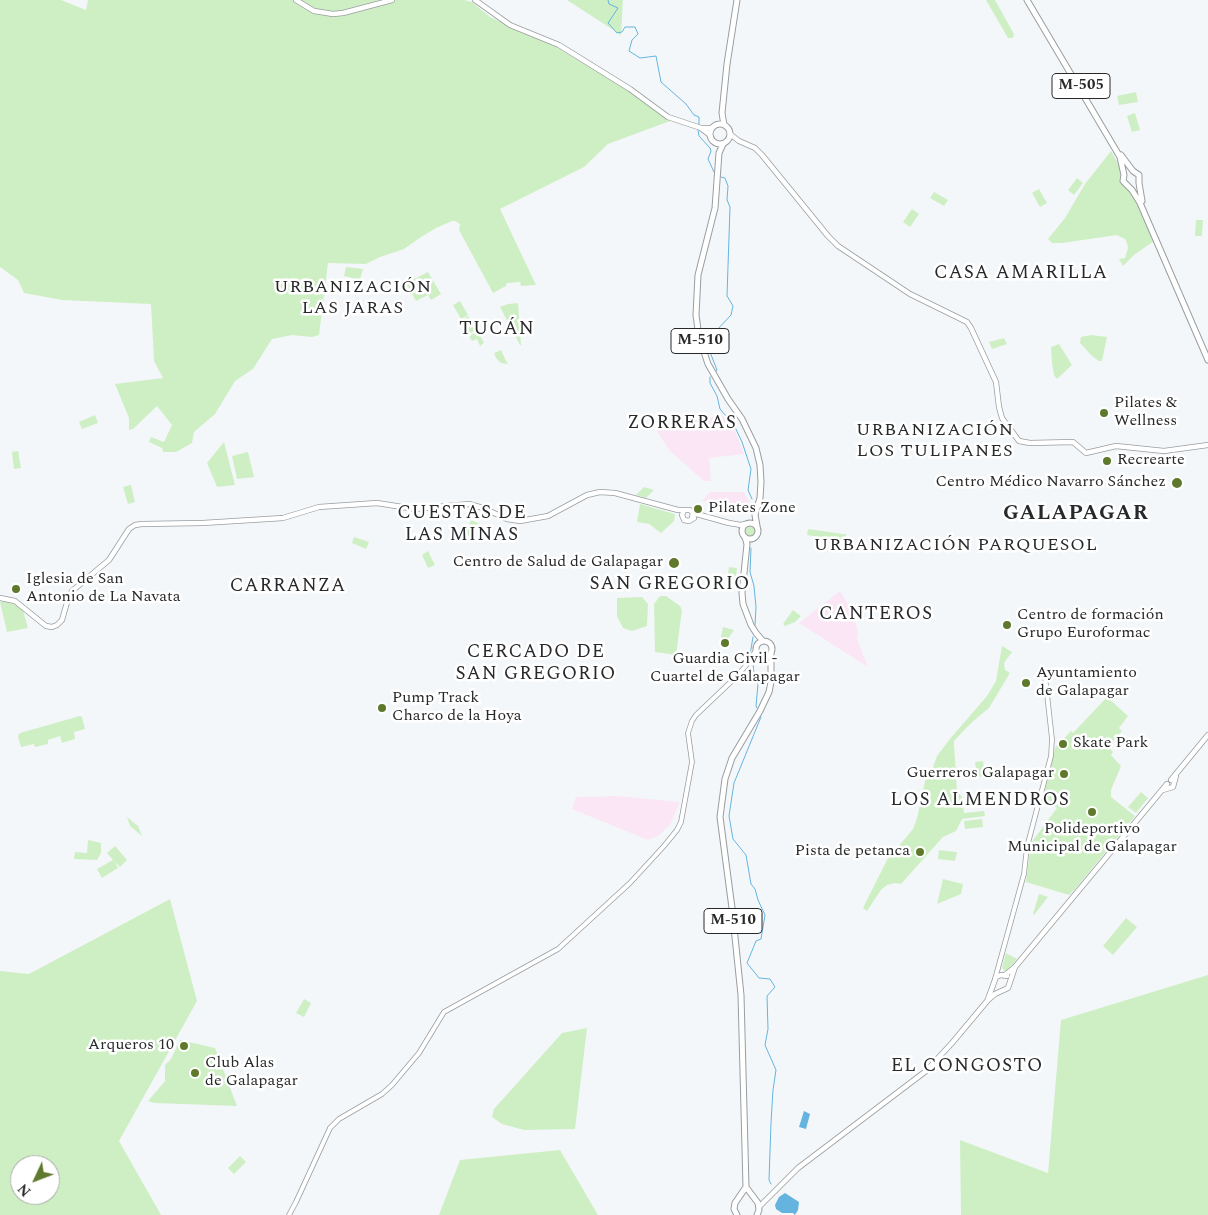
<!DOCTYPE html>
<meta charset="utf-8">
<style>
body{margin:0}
#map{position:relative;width:1208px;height:1215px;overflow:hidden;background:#f4f7fa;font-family:Spectral,serif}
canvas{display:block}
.north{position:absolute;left:10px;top:1155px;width:50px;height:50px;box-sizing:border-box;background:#fff;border:1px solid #a9a9aa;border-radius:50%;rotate:227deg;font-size:14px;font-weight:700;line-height:20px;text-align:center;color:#28292a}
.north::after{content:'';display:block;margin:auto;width:18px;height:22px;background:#5e782c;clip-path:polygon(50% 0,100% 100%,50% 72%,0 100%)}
</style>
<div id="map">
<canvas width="1208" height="1215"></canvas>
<div class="north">N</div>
</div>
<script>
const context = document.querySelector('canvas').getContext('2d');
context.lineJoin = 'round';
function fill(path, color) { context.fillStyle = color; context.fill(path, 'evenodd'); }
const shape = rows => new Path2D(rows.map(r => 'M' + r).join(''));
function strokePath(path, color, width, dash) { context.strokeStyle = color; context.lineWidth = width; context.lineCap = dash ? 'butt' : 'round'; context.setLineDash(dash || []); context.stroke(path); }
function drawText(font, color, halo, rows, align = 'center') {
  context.font = font + ' Spectral,serif'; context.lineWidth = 5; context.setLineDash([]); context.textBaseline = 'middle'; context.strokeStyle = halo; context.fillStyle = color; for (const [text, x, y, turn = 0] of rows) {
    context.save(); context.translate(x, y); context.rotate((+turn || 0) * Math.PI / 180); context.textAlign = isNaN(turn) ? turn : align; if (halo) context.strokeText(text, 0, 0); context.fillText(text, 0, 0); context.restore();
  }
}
fill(shape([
 [719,413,733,425,744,454,709,458,711,481,704,481,670,451,656,430,698,419,701,425],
 [710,492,744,492,752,507,749,510,737,507,736,510,702,501],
 [840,591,857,619,855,621,858,632,857,639,868,667,799,623],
 [617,796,680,802,670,825,658,836,648,840,572,809,576,797]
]), '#fae6f5');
fill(shape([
 [0,0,61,0,86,10,88,0,464,0,472,2,490,17,556,47,631,92,670,121,608,144,584,167,500,209,536,285,521,286,520,282,507,283,506,286,493,293,459,230,460,224,455,221,452,221,436,228,421,237,404,249,380,257,366,264,328,263,319,335,312,337,292,335,272,339,253,369,235,381,215,414,194,432,192,443,176,452,163,452,162,448,149,442,151,437,164,442,172,425,157,406,133,429,129,430,129,418,115,384,163,378,154,361,151,304,62,300,24,293,18,280,0,267],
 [567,0,623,0,621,35],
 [986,0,995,0,1014,34,1013,38,1008,38],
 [1136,92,1138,102,1119,105,1117,96],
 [1135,113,1140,130,1132,132,1127,116],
 [1111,151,1121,168,1121,182,1134,197,1154,241,1134,255,1123,266,1119,259,1125,258,1128,248,1127,243,1125,239,1117,235,1062,243,1052,243,1048,239,1065,218,1085,184],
 [1077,178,1083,183,1074,195,1068,190],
 [1039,189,1047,203,1040,207,1032,193],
 [934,192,948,200,944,206,930,198],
 [912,209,919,214,910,227,903,222],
 [1196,220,1203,220,1202,236,1195,236],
 [346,267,363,269,360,280,344,276],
 [428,272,441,294,431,300,428,295,416,301,406,283],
 [460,301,468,315,461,319,453,305],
 [518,303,521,345,520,345,500,307,508,304],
 [468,316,476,330,469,334,461,320],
 [478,331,484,343,480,346,477,339,472,341,469,336],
 [1091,335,1107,337,1102,361,1099,361,1092,356,1080,343,1081,337],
 [1004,338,1007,344,992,349,989,342],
 [1059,344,1072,365,1057,379,1054,375,1052,363,1051,347],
 [501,350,505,359,508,364,501,363,496,358,494,353],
 [95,415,98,423,82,429,79,422],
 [224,442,235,485,217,487,207,463],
 [18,451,21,468,14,469,12,452],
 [248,452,254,477,237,479,232,456],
 [131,485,135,502,128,504,123,487],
 [644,487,654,490,646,498,636,495],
 [640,504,675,514,674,521,661,533,649,524,637,522],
 [471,520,478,523,472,537,465,534],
 '745 531a6 6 0 1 1 12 0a6 6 0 1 1-12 0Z',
 [808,529,843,534,846,534,845,539,837,540,807,535],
 [354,537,369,542,366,549,352,543],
 [428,551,435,565,428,568,422,555],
 [729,567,737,568,735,584,727,583],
 [660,596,666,596,680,606,682,610,676,655,655,652,654,604],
 [642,597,648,604,647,626,632,631,623,628,617,616,617,598],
 [4,601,16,605,23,610,28,628,7,632,0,602],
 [793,610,801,616,795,622,785,626,783,624],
 [723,627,734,630,728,639,721,637],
 [1002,646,1012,652,1004,663,1005,670,1010,673,989,708,971,723,954,741,954,744,957,791,962,797,964,813,984,811,985,816,962,819,956,831,943,837,901,884,895,883,887,885,881,890,867,911,863,908,887,860,913,829,917,818,926,777,931,773,937,756,949,740,987,696,996,681],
 [1107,697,1128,716,1119,728,1122,731,1108,746,1113,752,1111,755,1121,766,1111,790,1111,797,1135,816,1076,888,1069,895,1026,882,1031,843,1057,808,1043,799,1055,748,1071,731,1073,733],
 [80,716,82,717,85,729,74,732,75,739,62,743,60,736,48,740,48,744,35,747,34,744,21,747,18,736,20,733],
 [983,761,985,776,977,777,975,762],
 [1141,792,1148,798,1136,813,1128,807],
 [127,817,138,826,142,836,130,826],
 [982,819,983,827,965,829,964,821],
 [88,840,101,843,101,853,97,860,74,859,75,852,87,853],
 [115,846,127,860,120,867,115,862,118,868,102,878,97,869,113,860,107,853],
 [939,850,957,852,955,861,938,859],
 [943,879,963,884,961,894,937,904],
 [1039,894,1048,897,1034,915,1033,914],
 [170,899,197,1001,119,1141,161,1215,0,1215,0,971,29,974],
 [20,1165,50,1165,50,1195,20,1195],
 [1126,918,1137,927,1113,955,1103,946],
 [1006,953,1017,959,1008,970,1005,971,1002,968],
 [1208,975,1208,1215,961,1215,960,1140,1048,1173,1061,1020],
 [304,999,311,1003,304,1017,296,1013],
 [587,1028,575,1129,524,1130,502,1124,492,1117,494,1109,562,1033],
 [180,1040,215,1048,237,1106,154,1103,148,1101,165,1081,165,1065,171,1059],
 [560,1150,598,1215,439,1215,460,1160],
 [240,1156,246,1162,234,1174,228,1168]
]), '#ceefc4');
fill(shape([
 [804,1111,810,1114,806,1129,799,1127],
 [785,1193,799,1202,798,1210,795,1215,793,1213,782,1213,776,1209,775,1205,779,1197]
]), '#64b4df');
strokePath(shape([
 [608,0,609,4,618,8,608,23,617,33,622,32,625,27,635,27,638,34,632,40,629,51,640,58,656,56,661,82,686,104,694,115,699,117,699,124],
 [698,130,699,136,710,148,711,151,708,159,714,172],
 [716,331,731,315,733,306,727,296,730,207,727,200,728,186,725,178,721,177],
 [712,334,713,339,710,352,717,370,716,371],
 [710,377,710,383,717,396,720,409,734,425,742,442,751,469,748,490,752,499],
 [751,548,750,572,754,586,756,607,755,625],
 [750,655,753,637],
 [753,663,754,674,758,684,756,706,757,708],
 [761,717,734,783,729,816,733,839,746,855,751,884,755,889,758,900,765,915,761,939,756,941,747,963,759,978,770,979,775,987,767,996,768,1029,765,1045,776,1070,773,1090,771,1123,769,1180,771,1184]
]), '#64b4df', 1);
const tertiary = shape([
 [751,661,761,657],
 [995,979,1024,874,1027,847,1051,756,1052,739,1045,676,1043,669],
 [289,1215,296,1202,330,1128,339,1119,382,1094,392,1085,419,1053,444,1012,558,949,630,883,664,846,677,830,681,822,692,762,688,733,692,721,696,715,736,677,749,662,756,650]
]);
const secondary = shape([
 [296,0,314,11,333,14,343,13,392,0],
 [475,0,510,25,559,45,630,89,668,117,701,128,712,128],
 [702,129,710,135],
 [730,134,739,141,755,148,762,155,828,236,838,246,910,294,967,322,971,328,996,382,999,407,1002,418,1019,441,1030,443,1073,442,1086,453,1116,446,1164,451,1208,445],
 [684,510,682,515,684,520,689,521,694,518],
 [693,513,729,523,741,525,745,524],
 [0,598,15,601,46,626,52,627,57,625,62,620,68,599,72,591,109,560,129,529,135,525,142,524,203,523,283,518,319,507,377,503,415,509,469,504,483,508,507,519,520,521,548,516,587,495,600,492,615,493,678,510,690,510,693,513,692,518],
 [1171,780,1208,735],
 [1163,790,1173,787,1176,776],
 [1005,975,1015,967,1167,784],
 [988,999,996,977,1001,975,1007,976],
 [759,1207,798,1168,926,1071,952,1043,988,1000,995,994,1008,988,1015,967]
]);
const primary = shape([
 '710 134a10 10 0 1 1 20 0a10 10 0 1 1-20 0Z',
 [724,125,722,113,727,64,737,0],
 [723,144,719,153,715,208,698,275,696,315,699,337,708,364,728,399,742,419,756,448,760,465,761,482,760,498,755,515,757,526],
 '742 531a8 8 0 1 1 16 0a8 8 0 1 1-16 0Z',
 [745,537,747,544,742,593,743,604,751,625,756,633,763,641],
 '756 649a8 8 0 1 1 16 0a8 8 0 1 1-16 0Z',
 [746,1187,758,1203,759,1210,757,1215],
 [737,1215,734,1209,735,1203,746,1187,741,995,732,908,720,817,725,779,732,758,760,711,769,692,771,682,771,654]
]);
const trunk = shape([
 [1027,0,1120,157,1124,175,1123,181,1132,190,1140,203,1208,360],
 [1121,155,1133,171,1139,175,1139,183,1142,201]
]);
strokePath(tertiary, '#999d9f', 5.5);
strokePath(secondary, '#999d9f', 6);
strokePath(primary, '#999d9f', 7);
strokePath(trunk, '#999d9f', 7);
strokePath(tertiary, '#fff', 4);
strokePath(secondary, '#fff', 4.5);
strokePath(primary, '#fff', 5);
strokePath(trunk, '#fff', 5);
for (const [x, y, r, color] of [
 [1104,413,5,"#5e782c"],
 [1107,461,5,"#5e782c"],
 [1177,483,6,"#5e782c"],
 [698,509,5,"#5e782c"],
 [674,563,6,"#5e782c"],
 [16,589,5,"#5e782c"],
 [1007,625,5,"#5e782c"],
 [725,643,5,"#5e782c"],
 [1026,683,5,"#5e782c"],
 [382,708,5,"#5e782c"],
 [1063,744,5,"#5e782c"],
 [1064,774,5,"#5e782c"],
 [1092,812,5,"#5e782c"],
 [920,852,5,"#5e782c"],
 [184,1046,5,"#5e782c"],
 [195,1073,5,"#5e782c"]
]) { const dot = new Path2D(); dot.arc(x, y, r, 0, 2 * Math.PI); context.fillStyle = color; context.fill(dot); strokePath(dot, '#fff', 2); }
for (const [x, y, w] of [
 [1081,86,58],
 [700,341,58],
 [733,921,58]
]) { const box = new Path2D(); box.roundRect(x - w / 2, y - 12.5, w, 25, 4); context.fillStyle = '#fff'; context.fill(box); strokePath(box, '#28292a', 1); }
drawText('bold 15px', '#28292a', null, [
 ["M-505",1081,86],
 ["M-510",700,341],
 ["M-510",733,921]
]);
drawText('16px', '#28292a', '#fff', [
 ["Pilates &",1114,404],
 ["Wellness",1114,422],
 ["Recrearte",1117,461],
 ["Centro Médico Navarro Sánchez",1166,483,"right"],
 ["Pilates Zone",708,509],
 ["Centro de Salud de Galapagar",663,563,"right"],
 ["Iglesia de San",26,580],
 ["Antonio de La Navata",26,598],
 ["Centro de formación",1017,616],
 ["Grupo Euroformac",1017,634],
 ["Guardia Civil -",725,660,"center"],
 ["Cuartel de Galapagar",725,678,"center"],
 ["Ayuntamiento",1036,674],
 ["de Galapagar",1036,692],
 ["Pump Track",392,699],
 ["Charco de la Hoya",392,717],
 ["Skate Park",1073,744],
 ["Guerreros Galapagar",1054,774,"right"],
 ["Polideportivo",1092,830,"center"],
 ["Municipal de Galapagar",1092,848,"center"],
 ["Pista de petanca",910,852,"right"],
 ["Arqueros 10",174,1046,"right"],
 ["Club Alas",205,1064],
 ["de Galapagar",205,1082]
], 'left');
context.letterSpacing = '1px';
drawText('18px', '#28292a', '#fff', [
 ["URBANIZACIÓN",353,288],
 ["LAS JARAS",353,309],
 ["URBANIZACIÓN",935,431],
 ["LOS TULIPANES",935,452],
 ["URBANIZACIÓN PARQUESOL",956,546]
]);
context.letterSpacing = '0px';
context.letterSpacing = '1px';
drawText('19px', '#28292a', '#fff', [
 ["CASA AMARILLA",1021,274],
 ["TUCÁN",497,330],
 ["ZORRERAS",682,424],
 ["CUESTAS DE",462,514],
 ["LAS MINAS",462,536],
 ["SAN GREGORIO",670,585],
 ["CARRANZA",288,587],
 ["CANTEROS",876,615],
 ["CERCADO DE",536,653],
 ["SAN GREGORIO",536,675],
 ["LOS ALMENDROS",980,801],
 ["EL CONGOSTO",967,1067]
]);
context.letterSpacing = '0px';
context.letterSpacing = '1px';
drawText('bold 21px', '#28292a', '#fff', [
 ["GALAPAGAR",1076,515]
]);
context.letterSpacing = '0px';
</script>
